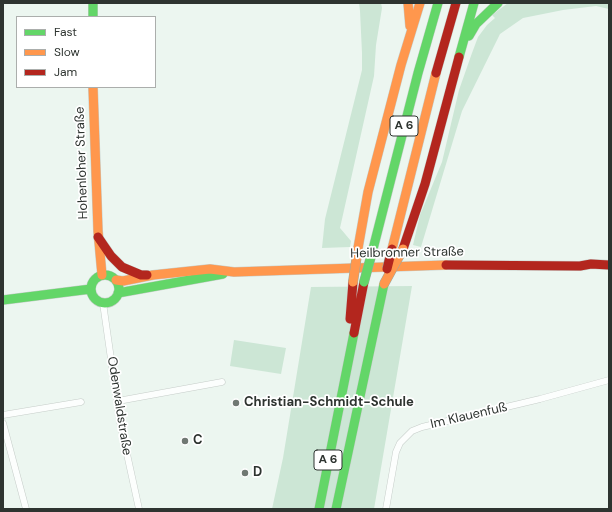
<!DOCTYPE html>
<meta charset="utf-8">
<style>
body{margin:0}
#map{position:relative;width:612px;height:512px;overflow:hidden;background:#ecf6f0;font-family:"DM Sans",sans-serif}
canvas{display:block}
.frame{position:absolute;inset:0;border:4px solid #2e3430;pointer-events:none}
.legend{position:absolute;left:16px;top:16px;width:140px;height:72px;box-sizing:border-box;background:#fff;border:1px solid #abaeac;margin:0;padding:5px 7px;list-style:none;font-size:12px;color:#2e3430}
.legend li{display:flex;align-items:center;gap:8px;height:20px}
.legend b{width:20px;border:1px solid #abaeac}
</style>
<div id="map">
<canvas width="612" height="512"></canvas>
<div class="frame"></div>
<ul class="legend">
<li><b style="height:5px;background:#63d668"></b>Fast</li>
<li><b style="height:5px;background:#ff974d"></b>Slow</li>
<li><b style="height:5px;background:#b3261e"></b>Jam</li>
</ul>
</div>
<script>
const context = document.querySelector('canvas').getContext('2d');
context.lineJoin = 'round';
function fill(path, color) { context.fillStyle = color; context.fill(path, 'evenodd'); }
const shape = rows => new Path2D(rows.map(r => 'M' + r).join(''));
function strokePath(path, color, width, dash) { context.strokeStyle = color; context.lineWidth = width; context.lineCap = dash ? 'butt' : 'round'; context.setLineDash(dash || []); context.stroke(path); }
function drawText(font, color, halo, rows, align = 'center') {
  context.font = font + ' "DM Sans",sans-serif'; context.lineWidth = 3.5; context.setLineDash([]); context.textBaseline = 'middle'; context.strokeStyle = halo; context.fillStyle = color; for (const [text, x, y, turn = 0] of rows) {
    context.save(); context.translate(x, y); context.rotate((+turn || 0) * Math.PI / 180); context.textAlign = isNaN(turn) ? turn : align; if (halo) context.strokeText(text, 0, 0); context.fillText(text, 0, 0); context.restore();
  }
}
fill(shape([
 [359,3,381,3,382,8,376,45,374,76,340,228,351,241,350,247,322,248,325,219,362,70,362,53,360,11],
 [508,3,609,3,609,9,596,6,563,10,523,18,500,34,462,111,421,247,413,245,420,215,442,162,459,90,472,53,478,37,487,25,495,18,492,15],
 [412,286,374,509,272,509,283,458,311,287],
 [234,340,286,348,281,374,230,366]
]), '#cce6d5');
const street = shape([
 [103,303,120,422,139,509],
 [118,401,222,382],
 [3,415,81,402],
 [3,423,26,509],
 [386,509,396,452,400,443,412,431,422,427,540,399,609,380]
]);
const fast = shape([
 [93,3,93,17],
 [469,36,476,24,498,3],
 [459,57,474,3],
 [373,249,418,73,438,3],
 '91 289a14 14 0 1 1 28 0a14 14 0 1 1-28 0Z',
 [118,293,223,274],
 [3,300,91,289],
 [319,509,354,333],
 [336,509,384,284]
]);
const slow = shape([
 [408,3,410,26],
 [93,87,98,231,102,275],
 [358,248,368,192,401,65,420,3],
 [392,249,436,73],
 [116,280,123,281,153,275,210,269,234,272,446,265]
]);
const jam = shape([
 [436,73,456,3],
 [98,237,111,256,122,267,141,275,147,275],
 [403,249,425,184,459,57],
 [446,265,580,266,591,264,609,265],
 [350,319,353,282],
 [354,333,364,282]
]);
strokePath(street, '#c6cdc9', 7);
strokePath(fast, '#c6cdc9', 10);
strokePath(slow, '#c6cdc9', 10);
strokePath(jam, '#c6cdc9', 10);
strokePath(street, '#fcfefd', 6);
strokePath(fast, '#63d668', 9);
strokePath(slow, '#ff974d', 9);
strokePath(jam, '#b3261e', 9);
const fastBridge = shape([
 [364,282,373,249]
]);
const slowBridge = shape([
 [353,282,358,248],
 [384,284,403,249]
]);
const jamBridge = shape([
 [387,269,392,249]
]);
strokePath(fastBridge, '#9aaaa1', 10, []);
strokePath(slowBridge, '#9aaaa1', 10, []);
strokePath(jamBridge, '#9aaaa1', 10, []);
strokePath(fastBridge, '#63d668', 9);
strokePath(slowBridge, '#ff974d', 9);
strokePath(jamBridge, '#b3261e', 9);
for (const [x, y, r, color] of [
 [236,403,4,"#707873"],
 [185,441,4,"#707873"],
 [245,473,4,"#707873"]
]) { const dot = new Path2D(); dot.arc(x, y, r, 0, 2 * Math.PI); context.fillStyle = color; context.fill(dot); strokePath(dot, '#fff', 1.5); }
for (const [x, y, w] of [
 [404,126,28],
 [328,460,28]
]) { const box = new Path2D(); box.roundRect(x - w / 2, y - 10, w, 20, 3); context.fillStyle = '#fff'; context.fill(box); strokePath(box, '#2e3430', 1); }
drawText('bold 12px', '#2e3430', null, [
 ["A 6",404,126],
 ["A 6",328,460]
]);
drawText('13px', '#2e3430', '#fff', [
 ["Hohenloher Straße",82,163,-92],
 ["Heilbronner Straße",407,253,-1],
 ["Odenwaldstraße",119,406,81],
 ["Im Klauenfuß",469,416,-13]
]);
drawText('bold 13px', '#2e3430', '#fff', [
 ["Christian-Schmidt-Schule",244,403],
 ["C",193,441],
 ["D",253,473]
], 'left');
</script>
